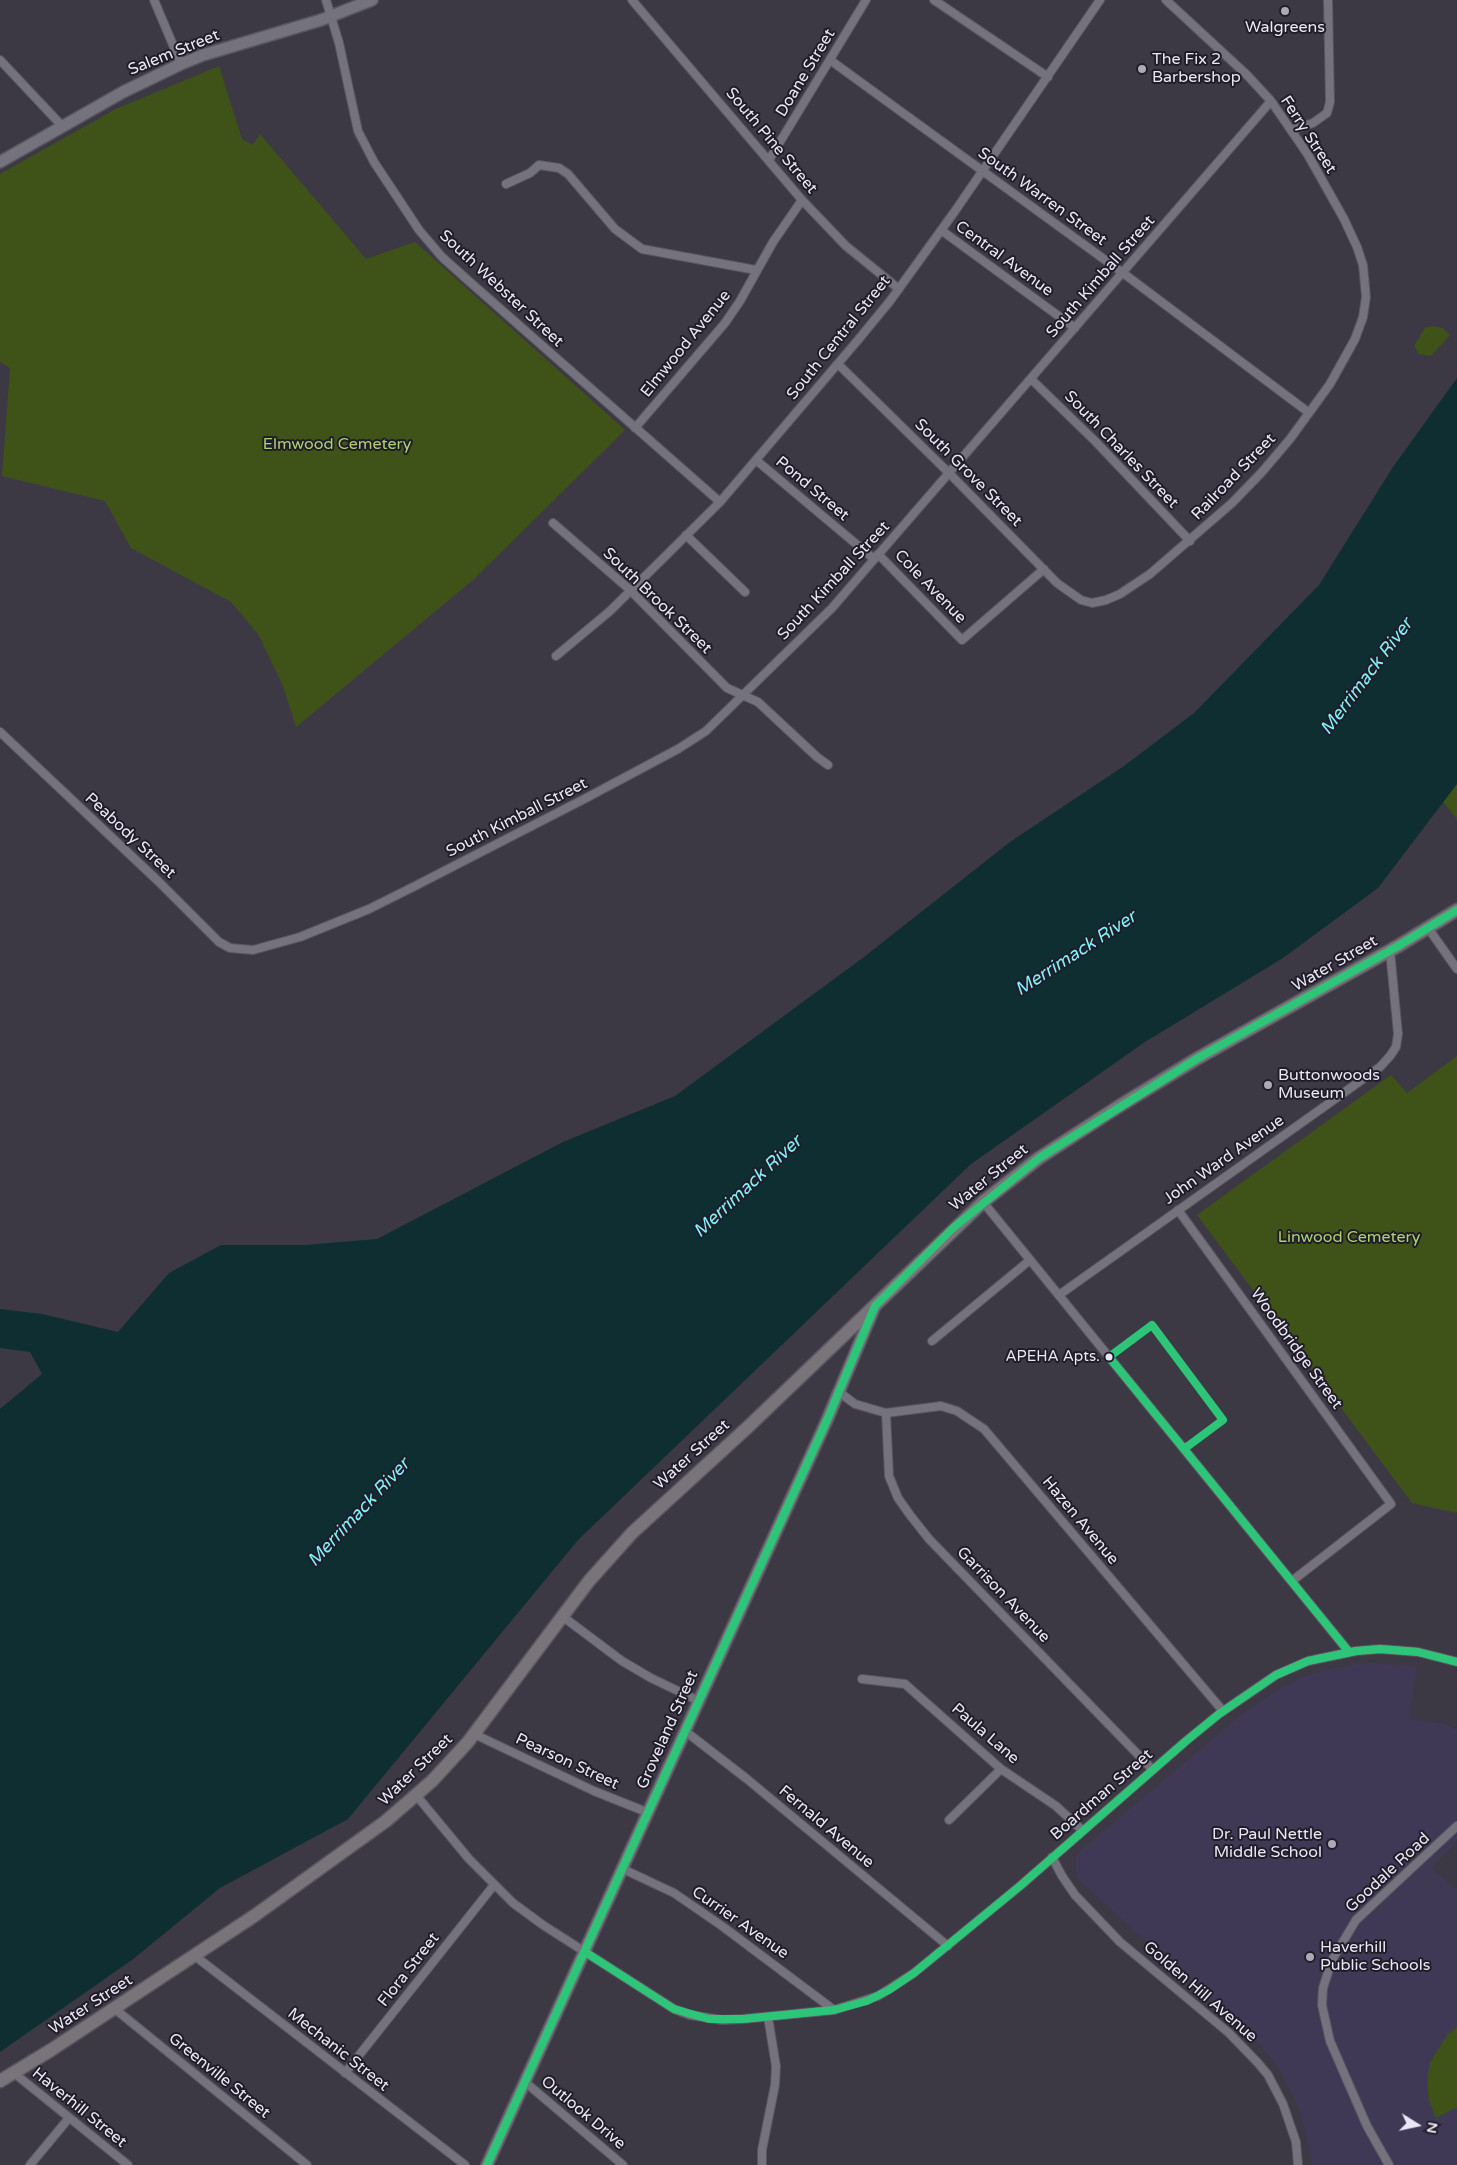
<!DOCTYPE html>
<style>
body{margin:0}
#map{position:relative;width:1457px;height:2165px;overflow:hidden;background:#3c3945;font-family:"Varela Round",sans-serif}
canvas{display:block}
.north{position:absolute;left:1392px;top:2100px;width:50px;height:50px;-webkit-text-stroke:4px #201d28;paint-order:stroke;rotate:100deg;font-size:14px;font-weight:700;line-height:20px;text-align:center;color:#eae6f6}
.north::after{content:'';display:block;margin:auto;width:18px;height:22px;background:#eae6f6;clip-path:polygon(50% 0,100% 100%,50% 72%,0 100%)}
</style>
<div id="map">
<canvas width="1457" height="2165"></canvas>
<div class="north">N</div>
</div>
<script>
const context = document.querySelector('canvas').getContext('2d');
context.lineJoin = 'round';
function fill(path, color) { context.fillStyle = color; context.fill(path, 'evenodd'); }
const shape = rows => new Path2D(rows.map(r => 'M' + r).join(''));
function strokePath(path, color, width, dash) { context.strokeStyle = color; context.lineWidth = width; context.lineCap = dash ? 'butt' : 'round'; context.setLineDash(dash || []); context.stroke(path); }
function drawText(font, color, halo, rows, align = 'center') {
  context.font = font + ' "Varela Round",sans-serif'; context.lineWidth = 4; context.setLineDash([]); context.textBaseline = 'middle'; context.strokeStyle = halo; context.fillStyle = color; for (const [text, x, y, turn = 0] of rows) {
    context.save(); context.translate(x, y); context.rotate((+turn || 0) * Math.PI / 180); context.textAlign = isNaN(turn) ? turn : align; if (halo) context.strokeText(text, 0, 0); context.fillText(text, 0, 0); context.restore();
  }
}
fill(shape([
 [1365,1663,1417,1666,1409,1719,1444,1724,1457,1730,1457,1841,1431,1869,1457,1890,1457,2165,1312,2165,1304,2124,1293,2095,1279,2069,1263,2048,1076,1877,1075,1858,1081,1850,1240,1716,1274,1692,1304,1677,1333,1668]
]), '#403955');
fill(shape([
 [219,66,242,139,253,145,260,134,366,259,415,242,625,430,473,580,296,727,283,686,258,634,231,602,131,548,105,501,2,476,10,368,0,362,0,174,116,109],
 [1432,326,1442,328,1450,335,1431,356,1419,354,1414,346,1425,328],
 [1457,784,1457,819,1443,802],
 [1457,1056,1457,1513,1412,1503,1197,1215,1391,1075,1407,1093],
 [1457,2027,1457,2107,1436,2118,1429,2101,1427,2081,1430,2062,1448,2034]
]), '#3f5318');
fill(shape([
 [1457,378,1457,784,1378,888,1283,958,1145,1042,971,1164,578,1540,348,1819,220,1888,132,1960,0,2052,0,1409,42,1374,30,1352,0,1348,0,1309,42,1314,118,1332,169,1273,221,1245,305,1245,377,1239,563,1142,675,1096,864,957,1010,842,1124,766,1194,713,1319,585,1393,467]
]), '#0e2e32');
const minor = shape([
 [154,0,181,64],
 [326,0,339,43,358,131,374,162,419,230,442,257,471,283,720,502],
 [632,0,802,200,846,246,899,289],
 [934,0,1048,77],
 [0,60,63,127],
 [830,60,1123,273,1308,412],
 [1292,130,1313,123,1327,113,1330,102,1328,0],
 [769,160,866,0],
 [506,184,530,173,539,165,559,168,568,174,615,229,642,249,756,270],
 [941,230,1075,328],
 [838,364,949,473,1057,583,1081,600,1092,603,1106,600,1120,594,1150,574,1232,503,1262,472,1290,439,1330,384,1355,339,1363,317,1366,297,1363,265,1357,247,1344,219,1308,155,1271,101,1247,75,1166,0],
 [1031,379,1096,442,1190,541],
 [635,428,725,323,740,301,773,242,802,200],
 [756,460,874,559],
 [553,523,629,589,727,688,758,702,817,757,828,765],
 [686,535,745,592],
 [878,554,962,640,1044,569],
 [556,656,610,611,720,502,858,340,890,301,955,211,1100,0],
 [0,732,158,881,219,942,230,948,253,950,300,937,369,909,417,885,588,797,678,749,706,731,832,608,1271,101],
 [1428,928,1457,969],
 [983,1202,1349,1652],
 [1178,1210,1391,1504,1292,1581],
 [1059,1295,1380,1067,1390,1056,1396,1047,1398,1034,1390,951],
 [932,1341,1030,1260],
 [839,1392,855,1404,886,1413,941,1406,957,1411,984,1429,1223,1711],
 [886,1413,889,1476,898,1498,910,1515,929,1539,1152,1769],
 [562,1616,622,1661,651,1678,699,1701],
 [862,1679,905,1684,1001,1769,1056,1806,1082,1830],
 [685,1731,747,1779,948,1946],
 [474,1734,594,1791,649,1813],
 [416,1795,469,1859,513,1903,543,1925,674,2009,690,2015,722,2020,743,2019,834,2010,878,1996,914,1973,1020,1886,1186,1741,1219,1714,1276,1675,1308,1661,1356,1651,1380,1649,1418,1652,1457,1662],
 [949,1820,1001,1769],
 [1052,1857,1062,1876,1075,1895,1120,1942,1229,2033,1258,2063,1268,2075,1283,2104,1296,2142,1298,2165],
 [623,1869,674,1893,722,1926,834,2010],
 [195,1956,465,2165],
 [115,2009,307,2165],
 [14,2073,128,2165],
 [345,2073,494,1885],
 [525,2082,623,2165],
 [30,2165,69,2118],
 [762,2165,762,2150,775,2085,776,2066,768,2017],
 [1389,2165,1367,2126,1330,2041,1322,2005,1323,1988,1332,1960,1356,1920,1457,1826]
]);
const secondary = shape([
 [0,162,123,92,181,64,203,55,321,20,372,0],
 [487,2165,827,1420,875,1306]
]);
const primary = shape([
 [0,2081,51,2050,254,1916,386,1821,432,1781,468,1742,589,1581,632,1533,749,1426,983,1202,1039,1158,1121,1105,1198,1058,1398,946,1457,910]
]);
strokePath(minor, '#585560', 10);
strokePath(secondary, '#585560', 14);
strokePath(primary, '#585560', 15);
strokePath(minor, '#74727c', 8);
strokePath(secondary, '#74727c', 11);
strokePath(primary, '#787479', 12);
strokePath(shape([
 [1152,1325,1223,1420,1184,1449,1109,1357,1152,1325],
 [1184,1449,1349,1652],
 [585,1952,674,2009,709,2019,743,2019,834,2010,867,2001,889,1990,914,1973,1020,1886,1186,1741,1219,1714,1276,1675,1308,1661,1356,1651,1380,1649,1418,1652,1457,1662],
 [487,2165,827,1420,875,1306,953,1228,1039,1158,1198,1058,1398,946,1457,910]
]), '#2dc577', 8);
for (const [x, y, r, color] of [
 [1285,11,5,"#ada9b8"],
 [1142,69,5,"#ada9b8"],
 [1268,1085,5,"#ada9b8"],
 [1109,1357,4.5,"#eae6f6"],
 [1332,1844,5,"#ada9b8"],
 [1310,1957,5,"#ada9b8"]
]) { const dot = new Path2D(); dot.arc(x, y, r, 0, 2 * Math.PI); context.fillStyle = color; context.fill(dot); strokePath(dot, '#201d28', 2); }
drawText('15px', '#eae6f6', '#201d28', [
 ["APEHA Apts.",1100,1357]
], 'right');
drawText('16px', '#eae6f6', '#201d28', [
 ["Walgreens",1285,28,"center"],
 ["The Fix 2",1152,60],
 ["Barbershop",1152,78],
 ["Buttonwoods",1278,1076],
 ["Museum",1278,1094],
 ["Dr. Paul Nettle",1322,1835,"right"],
 ["Middle School",1322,1853,"right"],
 ["Haverhill",1320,1948],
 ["Public Schools",1320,1966]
], 'left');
drawText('16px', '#eae6f6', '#201d28', [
 ["Salem Street",174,53,-22],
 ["Doane Street",806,73,-59],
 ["Ferry Street",1308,135,57],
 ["South Pine Street",771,141,50],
 ["South Warren Street",1042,197,36],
 ["Central Avenue",1004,259,36],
 ["South Kimball Street",1101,277,-49],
 ["South Webster Street",501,289,43],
 ["South Central Street",839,338,-51],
 ["Elmwood Avenue",686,344,-51],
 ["South Charles Street",1121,450,46],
 ["South Grove Street",968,473,45],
 ["Railroad Street",1234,477,-46],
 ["Pond Street",812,489,40],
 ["South Kimball Street",834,581,-47],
 ["Cole Avenue",930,587,46],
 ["South Brook Street",657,601,44],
 ["South Kimball Street",517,818,-27],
 ["Peabody Street",130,836,43],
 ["Water Street",1335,964,-30],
 ["John Ward Avenue",1224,1160,-35],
 ["Water Street",989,1178,-39],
 ["Woodbridge Street",1296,1349,54],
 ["Water Street",692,1455,-42],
 ["Hazen Avenue",1080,1521,50],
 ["Garrison Avenue",1003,1595,46],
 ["Groveland Street",668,1730,-66],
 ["Paula Lane",985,1734,41],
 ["Pearson Street",567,1762,25],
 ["Water Street",416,1770,-44],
 ["Boardman Street",1102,1795,-41],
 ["Fernald Avenue",826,1827,40],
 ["Goodale Road",1388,1873,-43],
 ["Currier Avenue",740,1923,35],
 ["Flora Street",409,1970,-52],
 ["Golden Hill Avenue",1200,1992,41],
 ["Water Street",91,2005,-33],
 ["Mechanic Street",338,2050,38],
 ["Greenville Street",219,2076,39],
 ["Haverhill Street",79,2108,39],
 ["Outlook Drive",583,2113,40]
]);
drawText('16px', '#abd271', '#201d28', [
 ["Elmwood Cemetery",337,445],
 ["Linwood Cemetery",1349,1238]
]);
drawText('italic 18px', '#80f2fc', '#201d28', [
 ["Merrimack River",1367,677,-53],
 ["Merrimack River",1076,954,-33],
 ["Merrimack River",748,1187,-43],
 ["Merrimack River",359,1513,-47]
]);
</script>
